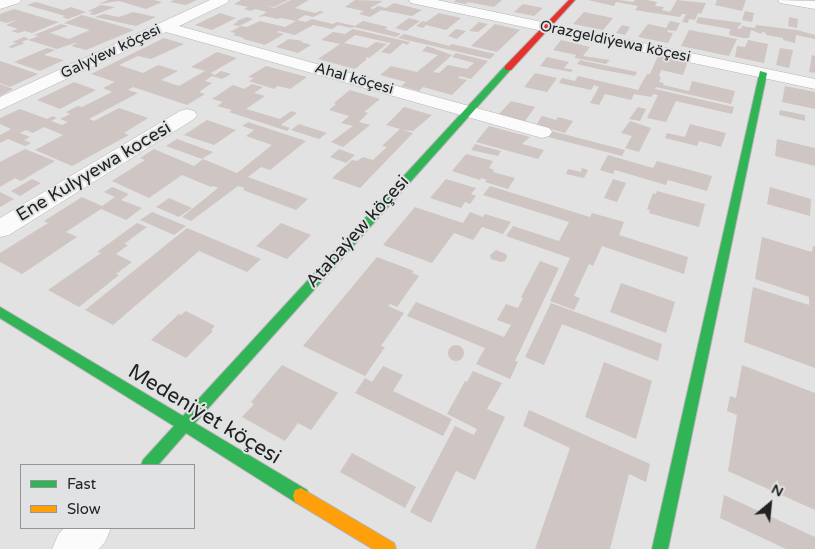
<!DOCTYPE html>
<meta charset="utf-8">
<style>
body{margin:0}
#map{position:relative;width:815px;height:549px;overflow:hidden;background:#e2e2e2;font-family:"Varela Round",sans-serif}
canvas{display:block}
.legend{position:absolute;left:20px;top:464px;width:175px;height:65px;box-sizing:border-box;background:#e1e2e3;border:1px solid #949596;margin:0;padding:6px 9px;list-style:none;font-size:15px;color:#212222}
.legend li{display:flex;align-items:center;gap:10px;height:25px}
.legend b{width:25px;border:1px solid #949596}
.north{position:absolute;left:745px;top:479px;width:50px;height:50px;-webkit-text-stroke:4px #e1e2e3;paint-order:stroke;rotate:28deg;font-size:14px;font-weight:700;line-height:20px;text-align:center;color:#212222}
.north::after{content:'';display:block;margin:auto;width:18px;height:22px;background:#212222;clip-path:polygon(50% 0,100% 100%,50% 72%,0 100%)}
</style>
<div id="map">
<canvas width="815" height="549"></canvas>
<ul class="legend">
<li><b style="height:6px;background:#30b455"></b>Fast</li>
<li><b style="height:6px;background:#ff9f0a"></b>Slow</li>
</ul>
<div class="north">N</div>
</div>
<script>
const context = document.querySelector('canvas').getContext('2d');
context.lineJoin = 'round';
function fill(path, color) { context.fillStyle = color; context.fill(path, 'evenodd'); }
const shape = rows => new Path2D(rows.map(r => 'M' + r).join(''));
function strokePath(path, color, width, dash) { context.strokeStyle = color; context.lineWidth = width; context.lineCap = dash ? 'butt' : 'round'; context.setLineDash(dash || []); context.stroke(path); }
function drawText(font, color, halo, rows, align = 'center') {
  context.font = font + ' "Varela Round",sans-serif'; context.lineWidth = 4; context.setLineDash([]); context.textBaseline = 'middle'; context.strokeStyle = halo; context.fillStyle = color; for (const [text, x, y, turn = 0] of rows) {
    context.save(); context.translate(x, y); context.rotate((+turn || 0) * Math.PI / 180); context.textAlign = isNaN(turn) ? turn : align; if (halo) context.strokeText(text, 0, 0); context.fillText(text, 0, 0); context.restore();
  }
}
fill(shape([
 [108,0,154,0,162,2,146,9,119,1,99,4],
 [174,0,197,0,186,5,170,2],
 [241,0,288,0,274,7,265,5,274,8,291,0,309,0,295,8,315,13,320,11,324,12,313,17,305,15,297,20,306,22,312,19,333,24,337,22,355,26,363,21,388,27,385,29,401,34,396,37,354,27,351,28,338,25,332,29,313,25,295,35,279,31,276,32,284,34,265,45,243,39,244,38,233,35,236,33,230,32,241,26,247,27,260,21,285,27,296,21,281,18,277,19,265,16,258,17,267,12,255,9,251,11,244,9,248,7,234,4],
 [355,0,383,1,370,8,373,9,378,6,386,8,394,3,422,10,412,16,381,10,370,17,359,14,364,11,345,7],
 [456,0,502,0,494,7,468,2,466,4,454,2],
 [588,0,619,0,633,2,635,0,646,0,657,2,655,6,664,7,662,10,670,12,677,0,706,3,701,14,698,13,695,20,689,19,688,23,682,22,686,14,682,14,680,17,660,14,635,10,638,6,616,2,614,6],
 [717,0,746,0,742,11,715,5],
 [36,2,63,10,71,7,86,12,68,19,62,17,65,16,27,5],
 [523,4,543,8,534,16,514,12],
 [101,5,115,7,94,15,89,14,93,12,88,11],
 [14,9,51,20,59,22,32,33,25,31,18,33,11,31,18,29,6,25,17,20,6,23,0,21,0,14],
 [745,11,754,13,752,22,742,20],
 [133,12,156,17,136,26,95,17,104,14,119,17],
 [584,12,613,18,603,30,573,24],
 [220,13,236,18,212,30,195,25],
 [439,13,461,18,446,30,426,25,423,28,416,26,423,21,426,22],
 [82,15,134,30,86,50,71,46,77,43,75,43,57,49,28,40,39,36,34,35,61,24,68,26,50,33,69,39,90,30,64,23],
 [247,17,253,19,239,26,233,25,239,20],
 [698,17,742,23,737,28,741,29,742,26,755,28,756,25,797,30,815,35,815,39,796,35,795,43,783,40,783,38,766,35,766,33,762,32,761,34,751,30,749,38,743,38,729,35,730,29,696,23],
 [789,17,798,19,797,28,788,26],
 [409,18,420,21,406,31,395,28],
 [670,21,680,23,676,31,668,30,667,32,673,33,668,43,638,37,648,24,666,28],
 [479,22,488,24,478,32,469,31],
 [495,24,520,30,497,52,471,46],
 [622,25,630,27,625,35,616,33],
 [353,29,396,39,410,42,407,45,403,43,390,54,381,52,391,43,355,35,344,43,367,48,376,42,387,44,369,58,367,57,365,59,367,59,355,69,318,59,340,44,321,40,333,32,345,34],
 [456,29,466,31,457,39,448,36],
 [689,30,737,39,729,56,681,46],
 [404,34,449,46,452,44,495,54,490,59,398,38],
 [24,37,29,39,21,42,25,43,12,48,8,47,17,43,12,42],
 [164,38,184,44,151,59,138,56,119,65,143,73,158,65,178,71,161,80,179,86,205,71,191,67,217,52,237,58,211,73,215,75,221,71,231,74,222,79,212,76,205,81,212,83,199,92,205,94,187,105,133,87,128,90,138,93,89,119,94,121,119,108,148,118,124,133,129,135,72,166,35,150,63,135,44,127,33,133,26,130,20,133,30,137,24,140,31,143,25,146,8,139,0,143,0,135,11,129,0,124,0,118,20,109,47,119,53,116,57,118,51,121,62,125,68,122,60,119,70,114,66,112,78,106,82,107,112,92,103,88,115,82,91,74],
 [289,39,303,41,301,42,311,45,298,53,276,47],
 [561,40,590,47,583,56,610,60,606,64,575,58,576,55,553,50],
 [748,40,768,44,764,63,735,57,737,46,745,47],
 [427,46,452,55,433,72,439,73,448,65,467,69,474,63,452,57,456,53,488,61,471,79,460,76,458,78,467,80,452,95,423,87,419,91,401,86,406,82,380,75,391,66,417,72,438,55,422,51],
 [47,48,55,50,44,55,64,60,40,71,14,62],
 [780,48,793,50,789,68,776,65],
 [812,55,815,56,815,73,809,72],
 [658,56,688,61,683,75,661,70,659,76,661,77,659,82,664,83,663,85,689,91,692,81,735,91,731,104,656,87,655,89,734,107,732,114,676,101,666,122,647,118,658,95,653,94,651,97,634,94,631,100,605,94,599,105,590,103,599,87,594,85,591,90,559,83,562,78,575,81,578,76,638,90,647,74,650,74],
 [547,57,569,62,564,68,573,70,571,72,540,66],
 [580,60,608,66,637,72,635,76,598,69,577,64],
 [0,61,6,63,38,74,10,87,0,83],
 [266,66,307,77,290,89,278,86,274,89,249,81,254,78,248,77],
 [535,73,557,78,547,92,524,87],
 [74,82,96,90,60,109,37,100],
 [0,84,13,89,0,96],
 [252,84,263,87,254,93,265,96,246,109,280,119,291,111,297,113,281,125,290,128,287,131,229,112,232,110,217,106,223,102,212,99,233,85,244,89],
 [785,86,815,92,815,109,782,102],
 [350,90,380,99,364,112,368,113,359,122,370,125,343,147,331,142,353,126,341,123,349,116,329,110,336,104,334,103],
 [511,101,535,107,525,121,499,114],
 [404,107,432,115,413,131,403,130,413,133,360,188,332,178,352,160,357,161,363,157,373,160,387,147,382,146,400,129,386,125],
 [638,107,646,109,640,121,629,119],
 [780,110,805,115,805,121,779,115],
 [542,116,556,120,558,117,573,121,565,133,536,125],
 [207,120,236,130,214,145,184,135],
 [630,121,651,128,639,152,625,148,632,136,621,133],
 [248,122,306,141,270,170,261,167,248,177,308,199,296,210,243,190,245,188,238,186,191,221,182,217,218,188,213,186,211,187,182,175,149,198,112,181,145,160,140,158,154,149,194,166,203,159,237,173,272,145,246,136,254,130,242,126],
 [299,124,327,133,319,139,291,130],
 [690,124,726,133,721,147,699,141,697,146,665,138,667,133,685,137],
 [489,126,530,137,522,144,544,150,538,159,476,142],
 [552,131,625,150,622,156,548,137],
 [177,139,213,152,202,159,166,146],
 [777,139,815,148,815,166,775,156],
 [475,144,501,151,498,156,471,150],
 [25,149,55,161,21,181,15,178,0,187,0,162],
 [339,149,355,155,346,163,330,157],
 [466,154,493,161,489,168,494,170,493,172,515,178,508,189,485,182,487,180,481,178,480,180,452,171],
 [608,155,653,168,657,161,712,176,707,191,668,180,666,185,615,170,613,174,600,170],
 [582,168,588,170,584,178,566,174,568,169,581,172],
 [32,179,41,183,20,196,11,191],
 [446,179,476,188,471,194,476,196,470,204,465,202,461,208,430,198],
 [613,179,626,183,617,202,604,198],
 [490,186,590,217,592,213,624,222,619,235,688,257,684,274,602,246,593,266,589,264,574,296,580,298,574,310,550,301,570,258,506,236,513,226,559,241,569,222,483,195],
 [112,187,129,194,121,200,142,208,126,220,101,209,66,232,77,237,22,274,0,262,0,253,48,223,44,221,82,197,102,206,115,197,104,192],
 [770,187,811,199,810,216,767,204],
 [657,191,705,204,699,227,649,213,650,210,647,209,653,193,656,194],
 [0,192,14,199,0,207],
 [169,198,192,208,179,217,156,207],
 [415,207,463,223,470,212,483,217,485,214,511,222,503,234,482,227,473,240,454,233,432,263,383,245],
 [152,212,186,226,174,235,140,220],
 [137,223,147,227,124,244,128,245,116,254,132,262,116,274,119,275,79,307,48,290,101,253,97,252],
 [281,223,311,235,287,259,256,246],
 [187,228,261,259,247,272,199,251,113,325,85,310],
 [762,237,812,252,813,246,815,246,815,368,744,342,753,287,809,305,809,297,755,279],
 [496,250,506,254,507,257,505,261,501,262,491,259,490,255],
 [377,257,414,271,412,273,419,276,397,307,390,304,388,306,404,313,381,346,385,347,365,376,303,346],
 [540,261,559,268,515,361,518,362,510,379,476,364,485,348,407,316,416,302,504,337,511,325,497,320,506,304,518,308,523,298,521,297],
 [621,283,675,302,666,333,610,312],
 [551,303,662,344,658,361,562,324,544,365,525,357],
 [186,311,215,326,211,330,213,331,186,358,151,340,179,314,181,315],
 '448 353a8 8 0 1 1 16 0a8 8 0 1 1-16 0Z',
 [604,362,652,381,636,439,585,417],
 [282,365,338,393,311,430,298,423,285,441,242,417,254,404,251,402],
 [742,365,815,393,815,510,728,471,737,415,727,411,730,396,736,398],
 [383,366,403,375,393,391,452,419,443,436,355,393,365,378,372,382],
 [473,371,502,383,487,409,505,417,475,480,456,471,431,523,410,512,455,426,474,435,477,429,447,414,465,381,467,382],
 [529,410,650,464,646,482,629,474,610,549,535,549,570,448,523,426],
 [352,453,416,487,405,508,340,472],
 [724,495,815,537,815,549,786,549,720,518]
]), '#cfc5c3');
const street = shape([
 [0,0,21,0,19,3,0,9,0,0],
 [210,0,229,0,227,3,179,26,549,128,552,132,549,136,542,138,535,136,166,32,0,110,0,97,210,0],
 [409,0,437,0,815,79,815,89,416,4,411,3,409,0],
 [778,0,815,1,815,9,780,3,778,0],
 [187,109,194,111,197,115,194,119,9,235,0,237,0,218,180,111,187,109],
 [64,528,111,528,105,542,99,549,52,549,58,535,64,528]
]);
const fast = shape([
 [505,66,512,68,195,423,307,490,309,496,307,502,301,504,295,502,186,433,158,465,141,465,143,460,174,426,0,318,0,307,183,416,505,66],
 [760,71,767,73,668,549,652,549,760,71]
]);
const slow = shape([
 [301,488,394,543,396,549,373,549,295,502,293,496,295,490,301,488]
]);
const jam = shape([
 [569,0,575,0,511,70,505,70,505,66,569,0]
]);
strokePath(street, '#b4b4b5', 1);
strokePath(fast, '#b4b4b5', 2);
strokePath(slow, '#b4b4b5', 2);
strokePath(jam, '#b4b4b5', 2);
fill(street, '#fbfbfb');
fill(fast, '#30b455');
fill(slow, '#ff9f0a');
fill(jam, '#e5322d');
drawText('15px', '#212222', '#e1e2e3', [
 ["Orazgeldiýewa köçesi",615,42,12],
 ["Galyýew köçesi",111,52,-25],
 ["Ahal köçesi",354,79,16]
]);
drawText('18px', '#212222', '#e1e2e3', [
 ["Ene Kulyyewa kocesi",94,172,-31],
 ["Atabaýew köçesi",358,232,-48]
]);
drawText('21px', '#212222', '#e1e2e3', [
 ["Medeniýet köçesi",204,415,31]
]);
</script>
